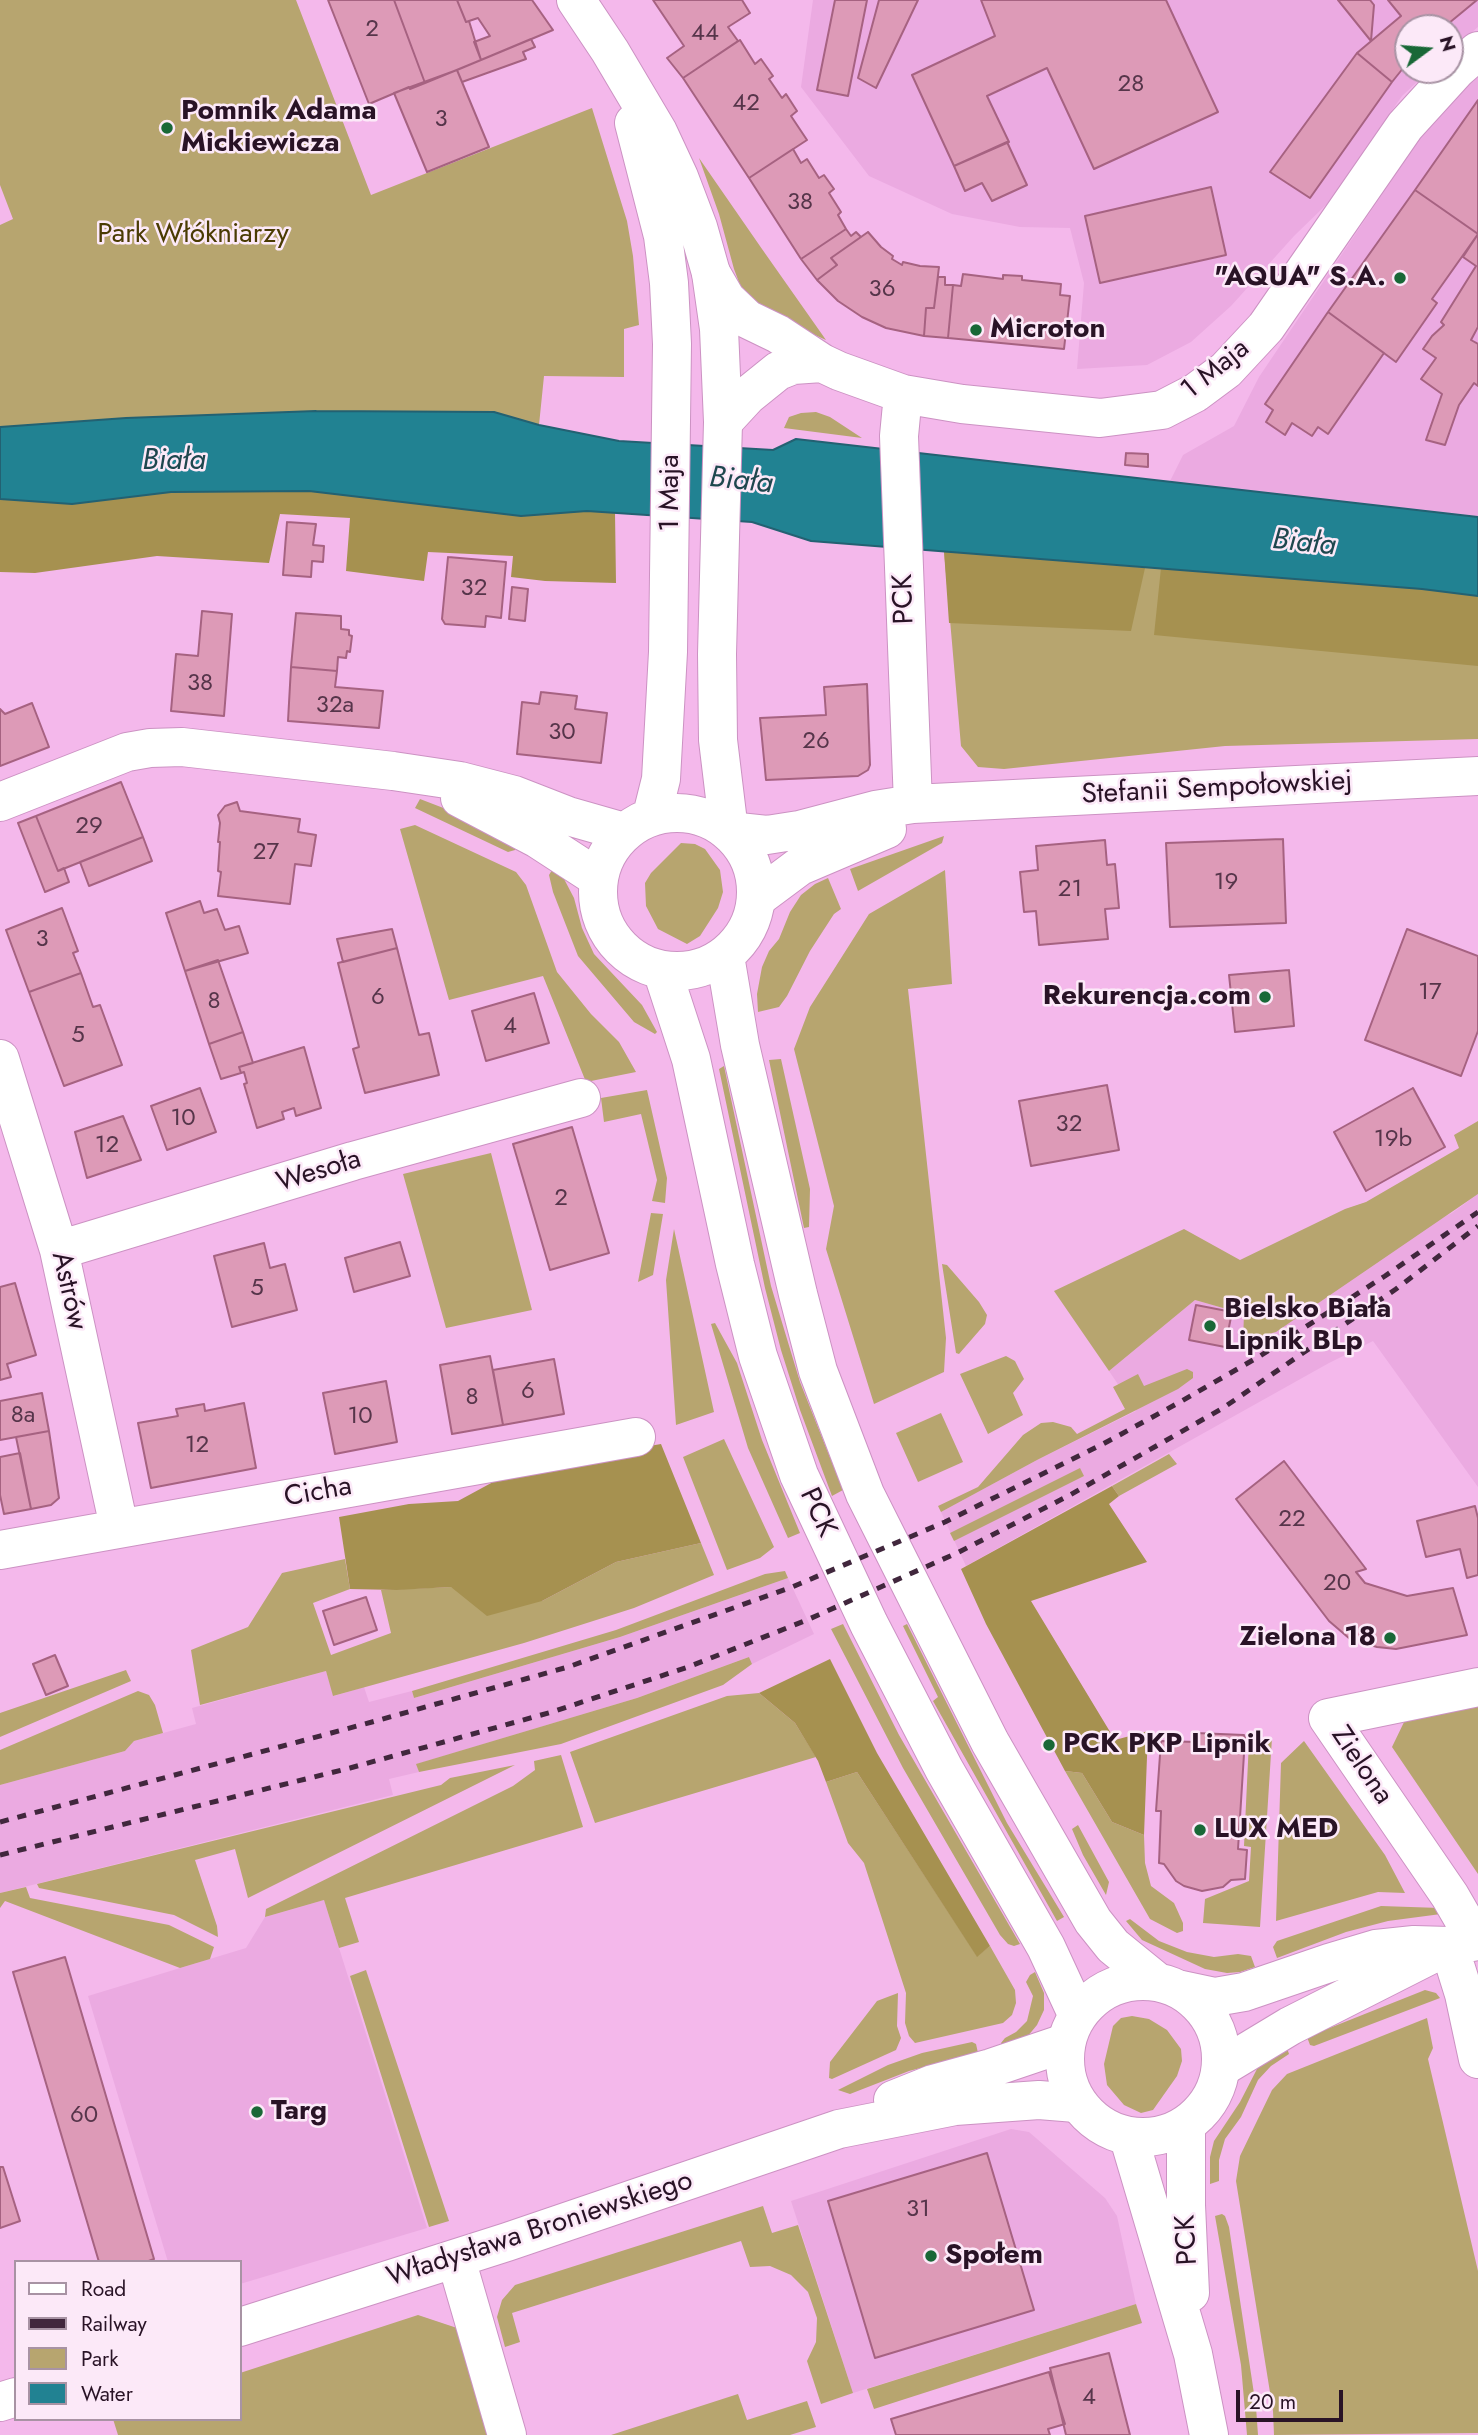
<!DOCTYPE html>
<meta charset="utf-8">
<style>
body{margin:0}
#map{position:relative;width:1478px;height:2435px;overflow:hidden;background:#f4b8eb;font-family:Jost,sans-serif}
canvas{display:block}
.legend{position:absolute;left:14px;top:2260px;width:228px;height:161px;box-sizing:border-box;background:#fce9f8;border:2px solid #a893a4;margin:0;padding:9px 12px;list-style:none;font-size:21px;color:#291326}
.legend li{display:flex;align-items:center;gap:14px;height:35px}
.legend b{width:35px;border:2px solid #a893a4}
.north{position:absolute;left:1394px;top:14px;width:70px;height:70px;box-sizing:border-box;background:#fce9f8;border:2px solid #a893a4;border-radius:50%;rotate:74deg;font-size:19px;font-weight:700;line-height:28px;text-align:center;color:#291326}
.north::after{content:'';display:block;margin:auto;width:24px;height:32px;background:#196837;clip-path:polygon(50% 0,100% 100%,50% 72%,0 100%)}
.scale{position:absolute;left:1236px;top:2390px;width:107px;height:32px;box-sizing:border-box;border:4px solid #291326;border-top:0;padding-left:9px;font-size:21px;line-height:24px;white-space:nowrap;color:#291326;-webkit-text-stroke:5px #fce9f8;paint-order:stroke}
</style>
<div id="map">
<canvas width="1478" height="2435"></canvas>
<ul class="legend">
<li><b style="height:9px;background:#fff"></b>Road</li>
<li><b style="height:9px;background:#41273d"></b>Railway</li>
<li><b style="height:19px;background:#b7a56f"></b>Park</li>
<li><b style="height:19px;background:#218292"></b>Water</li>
</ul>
<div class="north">N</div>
<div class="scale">20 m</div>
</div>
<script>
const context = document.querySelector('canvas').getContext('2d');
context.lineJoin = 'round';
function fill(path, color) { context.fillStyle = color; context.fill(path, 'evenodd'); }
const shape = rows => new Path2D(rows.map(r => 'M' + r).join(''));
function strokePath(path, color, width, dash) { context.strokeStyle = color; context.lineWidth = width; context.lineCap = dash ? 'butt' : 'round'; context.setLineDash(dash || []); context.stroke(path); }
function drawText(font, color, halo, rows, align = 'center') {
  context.font = font + ' Jost,sans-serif'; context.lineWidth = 5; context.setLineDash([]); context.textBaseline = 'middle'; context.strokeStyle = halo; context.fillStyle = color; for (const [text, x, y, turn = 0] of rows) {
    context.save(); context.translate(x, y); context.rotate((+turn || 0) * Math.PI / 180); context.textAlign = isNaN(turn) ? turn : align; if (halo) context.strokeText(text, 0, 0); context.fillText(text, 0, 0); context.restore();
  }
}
fill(shape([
 [813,0,1478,0,1478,27,1450,51,1450,28,1408,28,1408,70,1430,70,1402,96,1328,203,1294,236,1231,306,1191,342,1147,365,1077,369,1084,283,1070,228,1020,227,952,214,869,176,801,87],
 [1478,77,1478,517,1169,483,1183,455,1234,426,1259,377,1437,113],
 [1478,1194,1478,1487,1373,1341,1329,1363,966,1566,941,1512,1037,1460,1136,1411,1109,1371,1195,1300,1244,1314,1452,1213],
 [788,1578,814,1634,752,1664,749,1657,637,1698,417,1764,419,1772,389,1779,393,1795,0,1893,0,1785,125,1751,134,1741,196,1724,192,1708,326,1671,334,1696,364,1687,369,1702,412,1691,414,1698,620,1637],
 [324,1900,427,2228,240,2284,240,2262,168,2262,88,1996,246,1948,265,1917],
 [1011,2129,1029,2132,1105,2198,1117,2216,1136,2304,853,2393,791,2201]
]), '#ebaae1');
fill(shape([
 [0,0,296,0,371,195,592,108,627,221,633,256,639,325,624,329,624,377,544,376,539,425,494,412,126,418,0,427,0,225,13,219,0,185],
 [699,158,762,249,826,340,770,315,743,293,734,269,719,214],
 [816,412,830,417,862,438,784,428,789,417,801,413],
 [944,551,1422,589,1478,596,1478,739,1225,746,1004,769,978,767,961,746],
 [420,799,446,809,518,844,515,850,508,852,415,808],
 [415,825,516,872,526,885,557,972,591,1014,619,1042,636,1072,586,1082,543,976,449,1000,400,829],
 [944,836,942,843,858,891,850,869],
 [681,843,695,844,705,849,720,870,723,892,718,908,700,936,687,944,658,929,646,906,645,883,651,873],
 [552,870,563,877,574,898,582,928,594,954,642,1005,657,1032,655,1034,634,1022,578,956,553,892,549,875],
 [945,870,952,984,908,989,946,1338,944,1372,874,1404,826,1249,834,1206,794,1049,810,1007,869,914],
 [828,878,841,909,834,914,810,951,787,996,779,1007,758,1012,757,994,762,967,769,951,779,939,790,912,801,895,815,884],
 [781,1059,810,1189,809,1227,804,1228,769,1060],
 [724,1066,771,1286,800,1382,843,1490,832,1496,800,1410,781,1350,765,1288,719,1069],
 [647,1090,667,1178,665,1203,652,1201,657,1180,641,1114,604,1122,601,1098],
 [1478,1121,1478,1194,1276,1332,1243,1341,1244,1314,1195,1300,1109,1371,1054,1291,1184,1229,1240,1260,1345,1209,1366,1202,1459,1148,1454,1135],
 [491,1153,532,1310,446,1328,403,1174],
 [651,1213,663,1214,653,1275,638,1282],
 [674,1229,714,1412,676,1425,666,1280],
 [942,1264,947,1265,979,1302,987,1315,985,1324,959,1354,956,1353],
 [715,1323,737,1363,762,1440,800,1533,788,1538,748,1448,711,1324],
 [1006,1356,1015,1361,1024,1379,1013,1393,1023,1415,988,1434,960,1374],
 [1187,1369,1193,1372,1193,1378,1178,1389,1037,1460,941,1512,938,1506,978,1487,1023,1435,1041,1423,1053,1422,1071,1427,1077,1434,1125,1409,1113,1387,1138,1374,1144,1386],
 [941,1413,963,1462,918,1482,896,1433],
 [724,1439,774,1547,760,1558,727,1570,683,1457],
 [1169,1454,1177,1464,1119,1496,1112,1486],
 [1080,1468,1084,1476,954,1541,950,1533],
 [701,1543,714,1575,634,1608,524,1643,333,1696,326,1671,200,1705,191,1650,248,1627,282,1573,345,1559,350,1589,313,1603,331,1655,391,1633,381,1590,451,1587,542,1601,616,1562],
 [785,1571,788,1578,620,1637,414,1698,412,1691,616,1630,765,1574],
 [843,1624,899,1735,1020,1944,1014,1946,1008,1944,1000,1935,903,1768,831,1629],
 [907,1624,1007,1823,1064,1917,1057,1921,933,1701,938,1697,903,1626],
 [749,1657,752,1664,723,1685,561,1744,419,1772,416,1764,637,1698],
 [126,1670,131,1681,0,1737,0,1713],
 [138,1691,149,1695,155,1705,163,1733,134,1741,125,1751,0,1785,0,1750],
 [759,1693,795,1723,816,1757,595,1823,570,1752,727,1696],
 [1478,1703,1478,1874,1392,1747,1406,1718],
 [1272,1738,1260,1927,1203,1923,1205,1899,1249,1881,1251,1847,1244,1846,1249,1741],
 [1304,1741,1385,1855,1405,1893,1378,1892,1276,1921,1281,1763],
 [561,1755,583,1827,345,1898,359,1942,339,1948,324,1900,265,1917,266,1909,513,1786,535,1770,534,1761],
 [515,1765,248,1898,235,1849,195,1860,217,1926,218,1937,174,1915,39,1888,37,1884,441,1785,450,1778],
 [1065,1771,1082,1773,1112,1822,1144,1835,1145,1863,1151,1886,1174,1903,1183,1923,1183,1931,1177,1933,1150,1919],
 [857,1772,977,1956,990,1946,1015,1990,1016,2003,1012,2015,1003,2023,915,2043,909,2036,905,2023,906,1993,864,1863,848,1843,826,1782],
 [1078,1825,1109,1882,1106,1895,1083,1855,1072,1829],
 [26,1887,30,1898,169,1925,214,1947,210,1959,180,1968,5,1901,0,1908,0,1893],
 [1381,1906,1440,1908,1441,1914,1388,1921,1346,1932,1277,1958,1273,1947,1277,1941],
 [1130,1919,1159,1941,1187,1952,1214,1957,1238,1954,1251,1956,1255,1967,1240,1972,1227,1973,1205,1969,1142,1940,1126,1921],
 [366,1970,449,2221,429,2227,350,1976],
 [1035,1972,1044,1993,1044,2010,1037,2025,1027,2037,1002,2048,1001,2043,1005,2038,1016,2032,1027,2021,1033,1996,1026,1982,1030,1975],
 [1425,1990,1436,1993,1440,1998,1314,2046,1310,2045,1307,2037],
 [898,1993,897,2026,901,2038,896,2050,832,2079,829,2078,830,2062,877,2001],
 [1132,2016,1149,2019,1167,2030,1181,2049,1182,2061,1177,2076,1153,2110,1141,2113,1124,2105,1107,2085,1104,2064,1113,2026,1121,2018],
 [1427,2018,1433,2048,1428,2059,1478,2271,1478,2433,1274,2435,1273,2411,1236,2181,1240,2156,1272,2090,1287,2074],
 [972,2042,976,2044,978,2053,909,2071,850,2094,838,2090,888,2065,922,2053],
 [1286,2045,1289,2054,1271,2066,1258,2080,1241,2117,1225,2139,1219,2160,1219,2181,1210,2184,1210,2157,1214,2141,1240,2102,1257,2069,1271,2054],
 [763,2206,772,2233,798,2225,853,2393,821,2404,807,2361,816,2342,817,2318,808,2292,791,2275,770,2266,750,2267,741,2241,512,2313,520,2342,505,2347,497,2317,502,2300,515,2285],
 [1222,2214,1225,2216,1229,2227,1256,2407,1258,2435,1247,2435,1241,2365,1215,2216],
 [1136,2304,1142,2323,874,2409,867,2389],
 [418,2315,457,2328,489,2435,118,2435,113,2419,240,2419,240,2373],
 [738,2394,747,2420,807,2401,816,2427,790,2435,611,2435]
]), '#b7a56f');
fill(shape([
 [308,491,521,516,587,511,615,513,616,583,545,581,511,577,513,556,428,552,424,581,346,571,350,518,280,514,269,563,157,556,35,573,0,572,0,499,72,504,171,492],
 [944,551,1145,568,1131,631,949,623],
 [1161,568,1422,589,1478,596,1478,666,1154,635],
 [661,1444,701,1543,616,1562,542,1601,487,1616,451,1587,397,1590,350,1589,339,1517,409,1504,458,1501,517,1469],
 [1112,1486,1119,1496,1109,1504,1147,1562,1031,1601,1115,1740,1148,1731,1144,1835,1112,1822,1082,1773,1065,1771,986,1624,961,1569],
 [830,1659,877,1753,990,1946,977,1957,857,1772,826,1782,818,1761,795,1723,759,1693]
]), '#a69150');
const water = shape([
 [316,411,494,412,539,425,619,441,773,450,796,439,1478,517,1478,596,1422,589,811,541,752,522,587,511,521,516,309,491,171,492,72,504,0,499,0,427,126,418,316,411]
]);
fill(water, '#218292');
strokePath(water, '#236172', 2);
const building = shape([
 [328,0,394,0,425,83,410,89,409,87,369,104,328,0],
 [394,0,457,0,466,22,469,21,481,60,425,83,394,0],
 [457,0,532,0,553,30,481,60,474,42,490,36,478,18,466,22,457,0],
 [653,0,742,0,750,13,728,27,738,41,683,78,667,58,684,46,653,0],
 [835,0,867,0,848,96,817,90,835,0],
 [879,0,918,0,876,88,858,78,879,0],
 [981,0,1166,0,1218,112,1094,169,1047,68,987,96,1009,142,954,166,912,75,995,36,981,0],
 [1338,0,1370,0,1374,5,1371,41,1338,0],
 [1388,0,1477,0,1443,28,1408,28,1408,62,1392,82,1357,53,1401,16,1388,0],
 [531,39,535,47,523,52,526,59,462,82,457,70,531,39],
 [740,40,755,64,761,59,773,76,769,79,782,98,786,94,797,111,791,116,807,140,749,178,683,78,740,40],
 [1357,53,1392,82,1310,198,1270,172,1357,53],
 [457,70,489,147,427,172,394,93,457,70],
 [1478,100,1478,327,1471,340,1478,344,1478,386,1474,383,1459,405,1445,445,1426,440,1442,394,1421,379,1436,358,1423,349,1432,336,1444,325,1441,322,1476,266,1463,257,1478,234,1415,190,1478,100],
 [1007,142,1027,185,992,201,982,183,965,191,954,166,1007,142],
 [793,149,801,163,807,159,819,178,824,175,834,189,829,193,841,212,838,215,846,229,801,259,749,178,793,149],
 [1211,187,1226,255,1100,283,1085,216,1211,187],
 [1415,190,1478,234,1432,299,1437,303,1396,362,1328,312,1415,190],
 [846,229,851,236,856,232,861,237,831,258,837,265,817,280,801,259,846,229],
 [868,232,881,247,893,256,892,259,902,265,903,262,920,266,939,267,934,308,926,308,924,336,886,328,862,317,838,301,817,280,837,265,831,258,868,232],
 [963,274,1003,279,1003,275,1022,276,1022,280,1061,284,1060,295,1070,296,1064,349,948,338,953,285,961,286,963,274],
 [938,277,945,277,945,285,953,285,948,338,924,336,926,308,934,308,938,277],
 [1328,312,1384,353,1328,434,1318,427,1312,436,1292,423,1285,435,1266,422,1273,410,1265,404,1328,312],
 [1126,453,1148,454,1148,467,1125,465,1126,453],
 [287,522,316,524,313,545,324,546,323,562,312,561,311,577,283,575,287,522],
 [448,557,506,562,501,618,486,616,485,627,445,624,442,619,448,557],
 [512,587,528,589,525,621,509,619,512,587],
 [202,611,232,614,224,716,171,711,176,654,198,656,202,611],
 [296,613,341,616,341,629,349,630,349,635,352,636,350,652,347,651,346,658,338,657,337,671,291,667,296,613],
 [291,667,337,671,335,687,383,691,379,728,288,721,291,667],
 [867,684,870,765,868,770,858,776,766,780,760,718,826,715,824,687,867,684],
 [541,692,577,696,575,709,607,713,601,763,517,754,522,702,539,704,541,692],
 [32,703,49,747,0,766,0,709,5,714,32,703],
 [121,782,143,837,58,871,36,816,121,782],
 [237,802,240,811,300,819,298,832,316,835,311,866,295,864,290,904,218,896,221,872,218,871,220,842,218,842,220,823,218,815,225,806,237,802],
 [36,816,58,871,64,868,69,882,45,892,18,823,36,816],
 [143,837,152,861,89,886,80,862,143,837],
 [1283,839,1286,923,1170,927,1166,843,1283,839],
 [1105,840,1107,865,1115,864,1119,908,1105,909,1108,939,1039,945,1036,911,1024,912,1020,872,1038,870,1036,846,1105,840],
 [200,901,204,913,217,909,225,930,239,926,248,953,185,971,166,913,200,901],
 [62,908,78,951,73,953,81,973,29,992,6,930,62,908],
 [392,929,397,948,343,962,337,939,392,929],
 [1407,929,1478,956,1478,1031,1461,1076,1365,1040,1407,929],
 [397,948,419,1035,429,1033,439,1075,365,1093,353,1049,359,1047,338,963,397,948],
 [218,960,243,1032,209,1044,185,971,218,960],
 [1289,970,1294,1026,1235,1032,1229,975,1289,970],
 [81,973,93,1007,100,1005,122,1065,64,1086,29,992,81,973],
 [534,993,549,1043,486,1061,472,1011,534,993],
 [243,1032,253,1063,239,1067,241,1073,221,1079,209,1044,243,1032],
 [304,1047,321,1108,296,1116,294,1108,282,1112,284,1119,257,1128,244,1084,247,1083,244,1072,241,1073,239,1067,304,1047],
 [1107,1085,1119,1150,1031,1166,1019,1101,1107,1085],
 [200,1088,216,1132,167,1150,151,1106,200,1088],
 [1413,1088,1445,1147,1366,1191,1334,1132,1413,1088],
 [123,1116,141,1160,87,1178,75,1132,123,1116],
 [572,1127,609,1253,550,1270,513,1144,572,1127],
 [400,1242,410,1276,354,1292,345,1258,400,1242],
 [264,1243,270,1268,285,1264,297,1310,232,1327,214,1256,264,1243],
 [15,1283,36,1355,7,1364,11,1377,0,1380,0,1287,15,1283],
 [1196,1305,1232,1312,1225,1347,1189,1340,1196,1305],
 [490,1356,503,1425,452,1434,440,1365,490,1356],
 [554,1359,564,1414,503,1425,493,1370,554,1359],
 [386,1381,397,1442,335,1454,323,1393,386,1381],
 [42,1393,49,1431,0,1440,0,1401,42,1393],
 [244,1403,256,1468,151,1488,138,1423,178,1416,176,1409,204,1404,205,1411,244,1403],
 [49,1431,59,1498,51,1505,31,1509,16,1437,49,1431],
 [20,1453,31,1509,4,1514,0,1495,0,1457,20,1453],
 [1284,1461,1366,1569,1356,1572,1365,1583,1407,1596,1453,1588,1467,1635,1396,1649,1377,1647,1350,1639,1329,1621,1236,1499,1284,1461],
 [1475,1506,1478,1518,1478,1575,1467,1578,1460,1549,1426,1557,1417,1521,1475,1506],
 [366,1597,377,1630,334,1645,323,1611,366,1597],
 [55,1655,68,1686,46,1695,33,1664,55,1655],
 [1196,1733,1244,1735,1245,1738,1238,1849,1247,1850,1245,1879,1231,1880,1223,1887,1202,1891,1184,1886,1176,1881,1164,1864,1159,1863,1161,1811,1156,1811,1161,1741,1196,1742,1196,1733],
 [65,1957,154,2259,146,2262,99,2262,13,1972,65,1957],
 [987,2153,1034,2310,875,2358,828,2201,987,2153],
 [0,2167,3,2167,20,2221,0,2228,0,2167],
 [1109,2353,1130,2435,1066,2435,1050,2368,1109,2353],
 [1049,2372,1065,2424,1048,2429,1050,2435,896,2435,891,2419,1049,2372]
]);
fill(building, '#dd9ab7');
strokePath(building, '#a66281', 2);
const street = shape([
 [711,273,726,299,747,319,778,334,822,363,839,371,903,394,962,404,1100,418,1162,410,1195,393,1226,370,1266,327,1405,126,1457,69,1478,51],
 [903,394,899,436,913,804],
 [723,422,747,396,778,371,793,365,822,363],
 [460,798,538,839,598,878],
 [0,802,127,752,150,748,182,747,393,771,460,781,514,795,568,816,624,832],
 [729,831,767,835,799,830,875,810,913,804,1478,776],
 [757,898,800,866,887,829],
 [0,1059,59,1250,119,1527],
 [59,1250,353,1161,581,1098],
 [0,1550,636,1437],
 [1476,1941,1450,1896,1328,1718,1478,1687],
 [1449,1946,1464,1994,1478,2059],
 [1182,1990,1215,1997,1244,1992,1329,1963,1376,1949,1414,1945,1449,1946,1478,1941],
 [1222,2067,1290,2026,1438,1951],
 [893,2100,933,2084,991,2068,1065,2043],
 [456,2259,507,2435],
 [240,2327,507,2242,839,2129,955,2106,1039,2100,1076,2103],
 [0,2402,16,2397]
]);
const secondary = shape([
 [576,0,610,51,658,132,679,177,698,227,711,273,719,329,723,422,717,654,718,740,729,831],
 [634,123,663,236,669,283,672,344,668,652,661,779,652,815],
 '598 892a79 79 0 1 1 158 0a79 79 0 1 1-158 0Z',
 [725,956,740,1045,798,1294,818,1371,865,1494,990,1742,1093,1921,1113,1946,1156,1981],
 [662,970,691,1059,735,1264,758,1356,799,1475,869,1624,944,1769,1046,1947,1077,2014],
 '1065 2059a78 78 0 1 1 156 0a78 78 0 1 1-156 0Z',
 [1186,2126,1186,2205,1190,2293],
 [1129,2138,1193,2354,1209,2435]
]);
strokePath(street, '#cc92c3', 40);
strokePath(secondary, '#cc92c3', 40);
strokePath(street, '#fff', 38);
strokePath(secondary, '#fff', 38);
strokePath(shape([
 [0,1822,372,1722,568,1667,792,1587,945,1522,1103,1444,1180,1402,1260,1356,1385,1276,1478,1212],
 [0,1855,350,1768,552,1712,688,1667,807,1620,959,1552,1070,1495,1223,1408,1396,1289,1478,1226]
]), '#41273d', 5, [9, 9]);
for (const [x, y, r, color] of [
 [167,128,7,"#196837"],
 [1400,278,7,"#196837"],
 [976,330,7,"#196837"],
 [1265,997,7,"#196837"],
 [1210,1326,7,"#196837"],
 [1390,1638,7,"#196837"],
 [1049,1745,7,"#196837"],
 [1200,1830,7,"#196837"],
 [257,2112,7,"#196837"],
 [931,2256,7,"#196837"]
]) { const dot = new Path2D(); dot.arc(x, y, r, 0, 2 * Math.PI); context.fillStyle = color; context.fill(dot); strokePath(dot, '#fce9f8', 2.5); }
drawText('24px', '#56354a', null, [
 ["2",372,30],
 ["44",705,34],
 ["28",1131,85],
 ["42",746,104],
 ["3",441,120],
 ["38",800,203],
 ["36",882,290],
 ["32",474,589],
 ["38",200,684],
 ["32a",335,706],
 ["30",562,733],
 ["26",816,742],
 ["29",89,827],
 ["27",266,853],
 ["19",1226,883],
 ["21",1070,890],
 ["3",42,940],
 ["17",1430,993],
 ["6",378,998],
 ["8",214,1002],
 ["4",510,1027],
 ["5",78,1036],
 ["10",183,1119],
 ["32",1069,1125],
 ["19b",1393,1140],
 ["12",107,1146],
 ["2",561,1199],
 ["5",257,1289],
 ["6",528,1392],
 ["8",472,1398],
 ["8a",23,1416],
 ["10",360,1417],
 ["12",197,1446],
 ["22",1292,1520],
 ["20",1337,1584],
 ["60",84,2116],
 ["31",918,2210],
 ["4",1089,2398]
]);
drawText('bold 28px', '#291326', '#fce9f8', [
 ["Pomnik Adama",181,112],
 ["Mickiewicza",181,144],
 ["\"AQUA\" S.A.",1386,278,"right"],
 ["Microton",990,330],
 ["Rekurencja.com",1251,997,"right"],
 ["Bielsko Biała",1224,1310],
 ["Lipnik BLp",1224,1342],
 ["Zielona 18",1376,1638,"right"],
 ["PCK PKP Lipnik",1063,1745],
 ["LUX MED",1214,1830],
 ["Targ",271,2112],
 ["Społem",945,2256]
], 'left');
drawText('28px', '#4a3b03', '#fce9f8', [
 ["Park Włókniarzy",193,235]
]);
drawText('28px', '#291326', '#fce9f8', [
 ["1 Maja",1216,370,-39],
 ["1 Maja",671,493,-90],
 ["PCK",905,599,-92],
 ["Stefanii Sempołowskiej",1217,789,-3],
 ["Wesoła",319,1172,-17],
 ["Astrów",68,1291,77],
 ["Cicha",318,1493,-10],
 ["PCK",817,1513,65],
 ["Zielona",1361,1766,56],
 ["Władysława Broniewskiego",540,2230,-18],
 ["PCK",1188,2240,-93]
]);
drawText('italic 30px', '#1e474e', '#fce9f8', [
 ["Biała",174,462],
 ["Biała",741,482,6],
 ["Biała",1304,544,6]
]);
</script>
